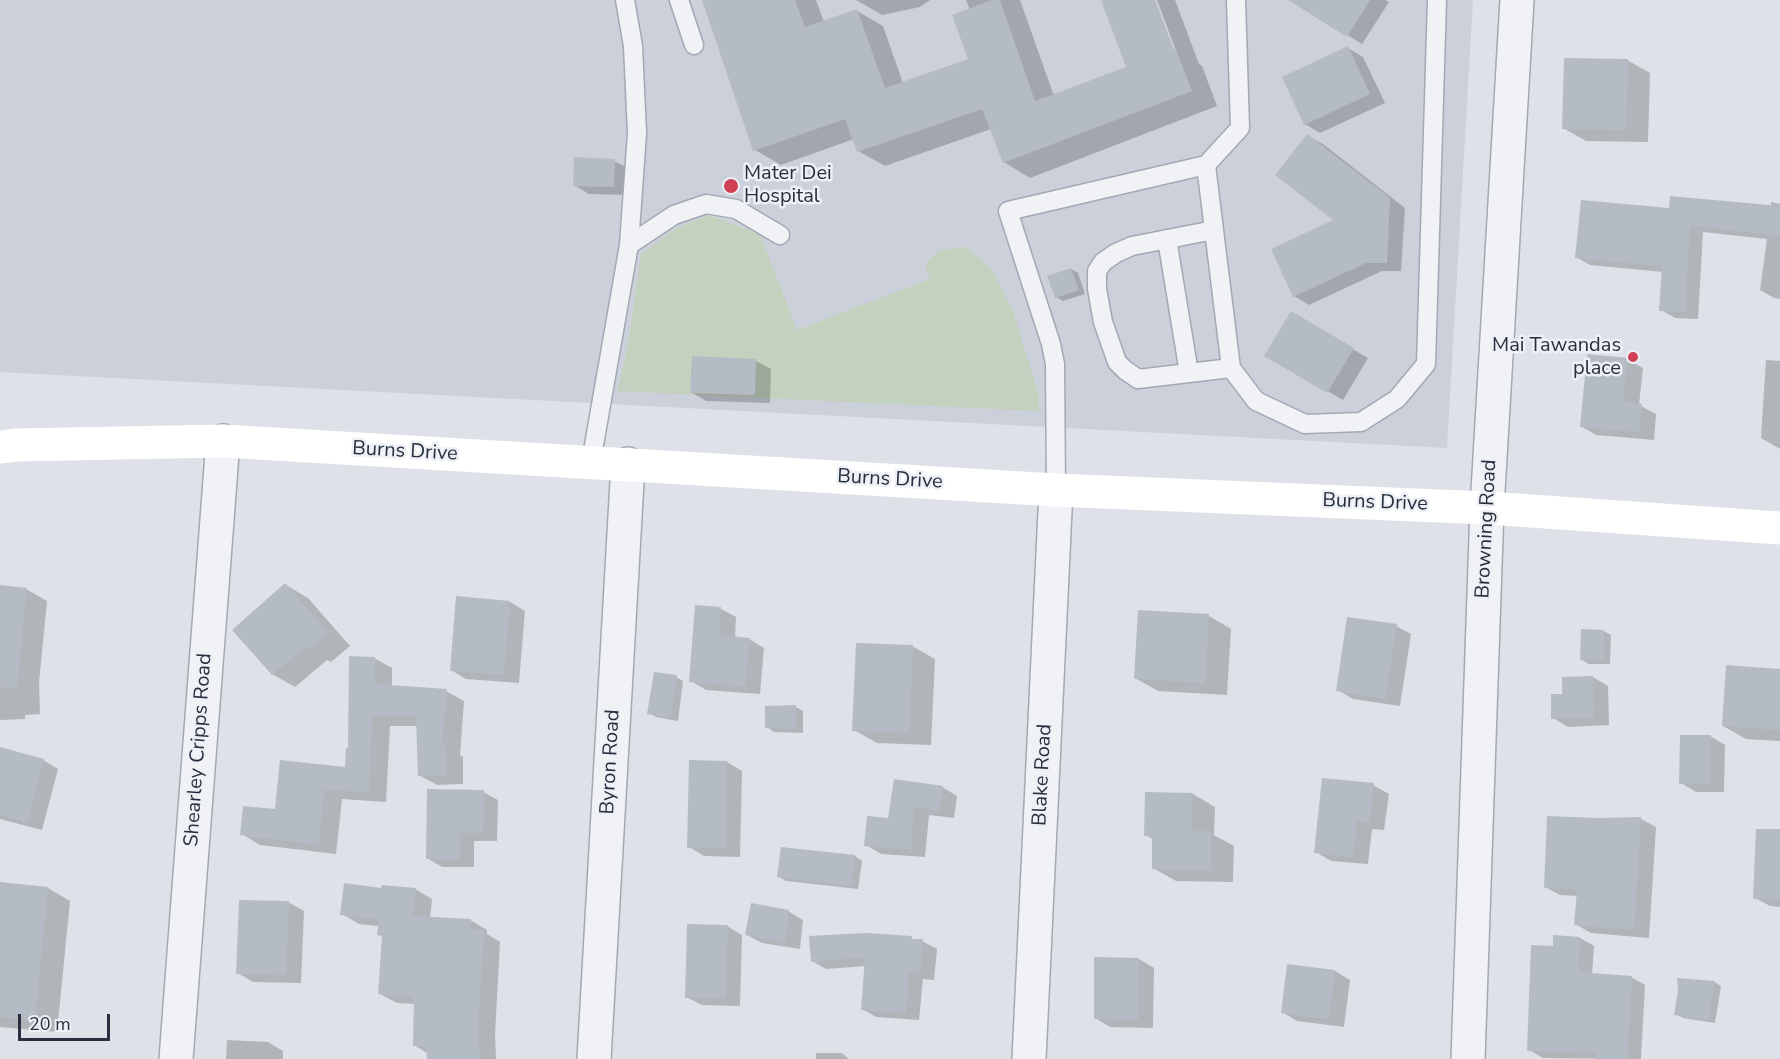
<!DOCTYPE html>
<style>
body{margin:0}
#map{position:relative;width:1780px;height:1059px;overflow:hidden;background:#dee1e8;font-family:"Nunito Sans",sans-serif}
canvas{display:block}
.scale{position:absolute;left:18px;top:1014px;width:92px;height:27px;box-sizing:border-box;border:3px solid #272f3e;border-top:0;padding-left:8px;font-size:18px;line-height:21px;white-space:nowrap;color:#272f3e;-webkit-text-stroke:4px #edf0f5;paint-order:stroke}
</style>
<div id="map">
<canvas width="1780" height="1059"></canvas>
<div class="scale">20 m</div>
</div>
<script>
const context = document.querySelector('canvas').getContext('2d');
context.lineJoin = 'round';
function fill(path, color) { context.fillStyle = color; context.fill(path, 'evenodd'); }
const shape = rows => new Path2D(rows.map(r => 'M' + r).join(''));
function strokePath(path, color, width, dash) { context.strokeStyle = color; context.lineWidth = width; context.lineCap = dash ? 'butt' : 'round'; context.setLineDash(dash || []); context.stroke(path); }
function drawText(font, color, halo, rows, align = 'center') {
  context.font = font + ' "Nunito Sans",sans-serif'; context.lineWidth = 5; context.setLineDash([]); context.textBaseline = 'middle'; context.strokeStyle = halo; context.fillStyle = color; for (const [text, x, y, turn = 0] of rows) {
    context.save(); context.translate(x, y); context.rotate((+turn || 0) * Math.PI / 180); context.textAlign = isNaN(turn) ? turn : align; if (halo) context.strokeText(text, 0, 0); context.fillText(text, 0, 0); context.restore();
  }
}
fill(shape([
 [0,0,1473,0,1447,448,0,372]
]), '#ccd0da');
fill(shape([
 [708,215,760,234,797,330,930,279,925,264,940,250,967,247,993,271,1014,314,1039,396,1038,411,617,391,628,344,641,254,677,228]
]), '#c3d2bf');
fill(shape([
 [703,0,816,0,824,22,857,11,883,26,903,83,970,60,970,10,966,0,1020,0,1054,96,1128,68,1102,0,1154,0,1175,57,1178,56,1157,0,1175,0,1199,64,1202,66,1217,106,1030,178,1004,162,991,129,885,166,858,151,854,139,781,165,755,150],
 [856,0,930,0,920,7,882,15],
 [1291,0,1385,0,1389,2,1362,44],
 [1348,48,1363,57,1385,103,1320,133,1305,124],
 [1627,60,1650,73,1648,142,1586,141,1563,128],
 [1307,136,1323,144,1405,208,1401,271,1382,271,1309,305,1294,296,1336,221],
 [614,161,630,169,629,195,589,194,574,185],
 [1771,202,1780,204,1780,299,1774,298,1760,290,1767,239,1703,232,1698,319,1675,318,1661,310,1663,272,1590,265,1576,257,1670,210,1771,207],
 [1071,269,1078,273,1085,294,1063,301,1056,297],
 [1291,313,1368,358,1343,400,1266,355],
 [1627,359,1643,368,1639,405,1656,414,1654,440,1596,435,1581,426],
 [1766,360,1780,361,1780,449,1761,438],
 [756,361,771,369,770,403,706,401,691,392],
 [286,585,308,598,350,646,331,662,327,660,295,687,272,674],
 [0,587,26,589,47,601,39,683,40,714,25,715,25,719,0,720],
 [510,602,525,611,519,683,466,679,451,670],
 [721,609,736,617,735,638,749,639,764,648,760,694,706,690,691,681],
 [1209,616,1231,629,1227,695,1158,691,1135,678],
 [1396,626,1411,634,1400,706,1353,699,1338,690],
 [1604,631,1611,635,1610,664,1589,664,1582,660],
 [912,646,935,659,931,745,877,743,854,730],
 [374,658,392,668,392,687,446,691,464,701,460,755,463,757,463,784,437,785,419,775,418,726,390,726,386,802,342,799,336,854,260,845,242,834,276,810,346,768,349,750],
 [1780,670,1780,741,1746,739,1723,726],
 [676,677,683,681,678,721,656,717,649,713],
 [1593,677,1608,686,1609,725,1568,727,1553,718,1564,695],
 [796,707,803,711,803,733,774,732,767,727],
 [1710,736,1725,745,1724,792,1696,792,1681,783],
 [0,749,43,760,58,769,42,830,0,819],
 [727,762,742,771,740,857,704,856,689,847],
 [1373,785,1389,794,1384,830,1372,829,1368,864,1331,861,1316,852],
 [942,787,957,796,954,818,929,815,925,857,881,854,866,845,889,819],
 [483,792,498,800,497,841,474,841,474,867,442,867,427,858],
 [1193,794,1215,807,1214,835,1234,846,1233,882,1176,881,1153,868,1154,840,1146,835],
 [1598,819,1641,819,1656,827,1649,938,1591,933,1575,924,1578,896,1560,895,1545,887],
 [1780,831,1780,907,1770,906,1755,898],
 [783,848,855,856,862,861,858,889,786,881,779,877],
 [0,884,48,888,70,901,57,1032,0,1027],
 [415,889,432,899,430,918,470,920,487,930,487,934,500,942,495,1035,496,1059,427,1059,427,1053,414,1045,416,1004,397,1003,380,994,384,937,379,934,379,926,359,924,342,914,383,890],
 [288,902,304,911,301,983,253,982,238,973],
 [788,911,803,920,800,949,762,943,747,935],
 [727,926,742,935,740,1006,702,1005,686,997],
 [911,938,916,940,922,941,937,949,934,980,923,979,919,1020,876,1017,862,1009,866,966,826,969,812,961],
 [1580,938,1594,946,1592,975,1631,977,1645,985,1641,1059,1543,1058,1529,1050,1554,948],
 [1139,959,1154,968,1153,1028,1110,1027,1095,1018],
 [1288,965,1335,971,1350,980,1344,1027,1297,1021,1282,1012],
 [1714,982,1721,986,1715,1023,1683,1018,1676,1014],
 [227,1040,268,1042,283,1051,283,1059,226,1059],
 [816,1053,842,1053,849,1059,816,1059]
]), '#0003');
fill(shape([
 [702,0,795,0,805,27,857,9,885,88,968,59,952,15,992,0,1000,0,1035,101,1126,67,1101,0,1155,0,1174,50,1176,49,1192,91,1003,163,982,109,857,152,845,119,753,151],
 [1288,0,1370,0,1347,37],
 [1348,46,1370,94,1304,125,1282,77],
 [1564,58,1628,59,1626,130,1562,129],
 [1307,134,1390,198,1387,263,1366,263,1293,297,1271,249,1333,220,1275,175],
 [574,157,615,159,614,187,573,186],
 [1670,196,1780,206,1780,236,1690,225,1685,312,1659,311,1662,266,1575,258,1581,200,1669,208],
 [1071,268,1079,290,1055,298,1047,276],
 [1291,311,1354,348,1327,393,1264,356],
 [1587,354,1628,358,1623,402,1642,404,1639,432,1580,427],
 [692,356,756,359,755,395,690,393],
 [285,583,328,632,308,650,305,647,272,675,232,630],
 [0,585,27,588,17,688,0,687],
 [456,596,510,601,504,675,450,671],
 [695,605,721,607,719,635,750,638,745,686,689,682],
 [1138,610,1209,614,1205,683,1134,679],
 [1347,617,1397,624,1385,699,1336,691],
 [1581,629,1604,630,1603,661,1580,660],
 [856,643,913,645,909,733,852,731],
 [349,656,375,657,375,684,447,689,442,745,445,745,446,775,418,776,416,716,372,716,369,792,324,790,319,845,240,835,243,806,275,809,280,760,345,767,346,748,348,748],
 [1726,665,1780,669,1780,730,1722,726],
 [654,672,677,675,671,718,647,714],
 [1593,676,1594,717,1551,719,1551,694,1562,694,1562,677],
 [796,705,796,729,765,728,765,706],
 [1680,735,1711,735,1709,784,1679,784],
 [0,747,44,759,27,823,0,815],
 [689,760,727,761,725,849,687,848],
 [1322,778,1374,783,1370,822,1357,821,1353,857,1314,853],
 [894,779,943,786,939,811,914,807,911,849,864,846,867,816,888,818],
 [427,789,484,790,483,833,460,833,459,860,426,859],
 [1145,792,1193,793,1192,831,1211,831,1211,870,1152,869,1152,837,1144,836],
 [1547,816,1598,818,1641,817,1634,930,1574,925,1577,889,1544,888],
 [1756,829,1780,829,1780,899,1753,899],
 [781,847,855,855,851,886,777,877],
 [0,882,48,887,35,1020,0,1017],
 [344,883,381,888,382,885,416,888,413,916,471,919,470,930,484,930,478,1024,480,1059,427,1059,426,1046,413,1046,414,996,378,994,382,936,377,935,379,919,340,915],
 [239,900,289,901,286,975,236,974],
 [751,903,789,910,785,942,745,935],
 [687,924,728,925,725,998,685,998],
 [866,933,912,936,911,939,923,939,920,973,909,972,906,1013,861,1010,865,957,811,962,809,936],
 [1553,935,1580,937,1578,972,1632,976,1627,1059,1595,1059,1596,1053,1527,1051,1531,945,1553,946],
 [1094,957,1139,958,1138,1020,1094,1019],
 [1287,964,1335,970,1329,1019,1281,1013],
 [1677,978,1715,981,1708,1020,1674,1015,1678,991]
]), '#b5bbc4');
const service = shape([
 [679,0,694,45],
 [1206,165,1231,368,1256,401,1305,424,1361,422,1397,399,1426,364,1437,0],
 [1214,230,1132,246,1116,253,1103,262,1097,271,1097,289,1103,322,1117,362,1125,370,1138,379,1231,368],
 [1167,239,1189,373],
 [629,245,674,215,706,204,736,209,780,235],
 [591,462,629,245,637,133,633,46,625,0],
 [1056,490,1055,364,1051,344,1008,211,1206,165,1240,128,1236,0]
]);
const minor = shape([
 [176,1059,223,441],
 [594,1059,628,464],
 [1029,1059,1056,490],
 [1468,1059,1487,508,1517,0]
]);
strokePath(service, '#a3a8b2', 21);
strokePath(minor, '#a3a8b2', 36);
strokePath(service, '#f0f2f6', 18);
strokePath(minor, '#f0f2f6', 33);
strokePath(shape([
 [0,447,17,445,223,441,1056,490,1487,508,1780,528]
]), '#fff', 33);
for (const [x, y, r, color] of [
 [731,186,8,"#cf4055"],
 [1633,357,6,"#cf4055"]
]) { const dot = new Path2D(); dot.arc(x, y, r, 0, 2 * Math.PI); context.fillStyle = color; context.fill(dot); strokePath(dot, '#edf0f5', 2); }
drawText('20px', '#272f3e', '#edf0f5', [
 ["Mater Dei",744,174],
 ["Hospital",744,197],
 ["Mai Tawandas",1621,346,"right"],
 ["place",1621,369,"right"]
], 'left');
drawText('20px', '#272f3e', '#edf0f5', [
 ["Burns Drive",405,452,3],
 ["Burns Drive",890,480,3],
 ["Burns Drive",1375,503,2],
 ["Browning Road",1487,529,-87],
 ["Shearley Cripps Road",199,750,-86],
 ["Byron Road",611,762,-87],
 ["Blake Road",1043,775,-87]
]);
</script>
